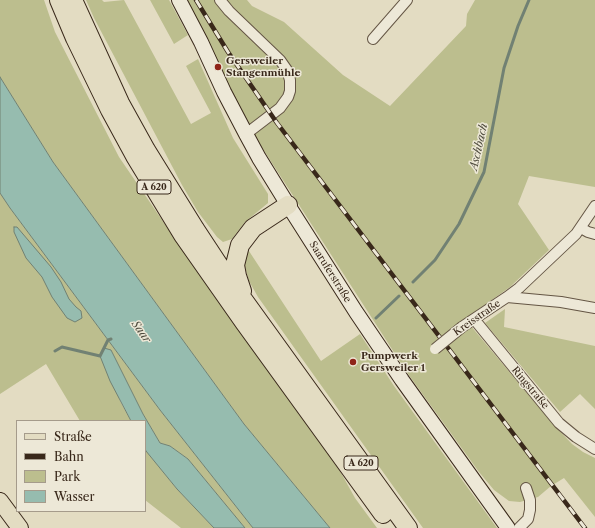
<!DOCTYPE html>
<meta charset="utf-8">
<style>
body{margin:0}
#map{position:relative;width:595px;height:528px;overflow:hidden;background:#e3dcc2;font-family:"Libre Caslon Text",serif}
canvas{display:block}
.legend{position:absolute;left:16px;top:420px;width:130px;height:92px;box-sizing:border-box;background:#ede8d7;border:1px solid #a59b8b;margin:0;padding:5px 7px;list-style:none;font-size:12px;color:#39281a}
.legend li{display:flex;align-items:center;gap:8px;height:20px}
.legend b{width:20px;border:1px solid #a59b8b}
</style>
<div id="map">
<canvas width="595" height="528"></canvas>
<ul class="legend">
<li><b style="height:5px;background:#e3dcc2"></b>Straße</li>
<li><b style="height:5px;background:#39281a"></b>Bahn</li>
<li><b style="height:11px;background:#bcbe8e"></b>Park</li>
<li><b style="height:11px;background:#96bcaf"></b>Wasser</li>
</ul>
</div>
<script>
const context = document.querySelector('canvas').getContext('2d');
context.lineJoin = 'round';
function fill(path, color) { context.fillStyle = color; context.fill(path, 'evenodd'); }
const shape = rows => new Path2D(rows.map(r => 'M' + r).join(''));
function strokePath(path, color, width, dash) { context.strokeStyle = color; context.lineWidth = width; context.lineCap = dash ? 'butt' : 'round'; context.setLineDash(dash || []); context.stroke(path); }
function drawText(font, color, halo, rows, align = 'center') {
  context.font = font + ' "Libre Caslon Text",serif'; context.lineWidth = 3; context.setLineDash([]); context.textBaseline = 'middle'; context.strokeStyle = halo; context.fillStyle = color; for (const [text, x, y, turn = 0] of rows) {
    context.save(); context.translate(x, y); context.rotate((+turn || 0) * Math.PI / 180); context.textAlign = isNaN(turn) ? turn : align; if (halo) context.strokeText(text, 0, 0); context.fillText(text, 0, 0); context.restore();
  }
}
fill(shape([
 [0,0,44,0,55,32,119,157,216,299,340,471,355,498,377,528,330,528,244,424,53,162,0,77],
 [86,0,102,0,104,2,124,0,191,124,211,113,186,66,198,59,233,138,268,194,268,203,245,222,232,239,223,242,217,237,198,212,182,185,94,18],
 [150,0,169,0,188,35,174,44],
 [186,0,247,0,252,6,284,22,343,75,390,106,466,26,467,14,475,0,595,0,595,187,529,176,518,204,549,250,510,287,465,319,553,424,572,444,583,452,595,458,595,517,564,478,551,486,538,497,520,502,509,501,494,490,479,472,408,374,261,146,229,87],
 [0,193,10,208,160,410,253,528,245,528,188,459,170,446,160,443,143,414,111,350,120,401,131,421,80,421,46,364,0,394],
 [247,248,321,361,360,334,394,386,497,528,423,528,258,297,249,281,245,267,243,259],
 [505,309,504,327,595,346,595,409,580,394,560,412,485,323],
 [145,449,177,489,214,528,181,528,145,500]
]), '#bcbe8e');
const water = shape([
 [0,77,53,162,244,424,330,528,253,528,160,410,10,208,0,193,0,77],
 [14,227,17,227,51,267,61,282,69,299,76,307,81,311,82,318,75,322,67,318,52,297,42,277,26,258,14,232,14,227],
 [104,348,111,350,143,414,160,443,170,446,188,459,245,528,214,528,177,489,146,451,145,449,145,421,131,421,110,381,100,356,104,348]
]);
fill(water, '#96bcaf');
strokePath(water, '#718173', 1);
strokePath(shape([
 [413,282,435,260,459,224,484,172,504,68,518,26,529,0],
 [376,318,399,296],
 [55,351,62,347,100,356,108,340,111,339]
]), '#718173', 3);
const minor = shape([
 [220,0,229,11,280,60,287,70,290,80,290,91,288,97,280,108,246,134],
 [373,39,407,0],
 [581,228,588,232,595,234],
 [507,297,561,302,595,308],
 [474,319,559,423,576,437,595,449],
 [462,327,507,297,519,288,576,234,595,206],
 [519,528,528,519,530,510,530,500,526,488]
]);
const secondary = shape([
 [179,0,201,42,224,92,246,134,259,158,288,205,356,312,402,380,508,528]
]);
const primary = shape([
 [0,501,20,528]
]);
const motorway = shape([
 [59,0,75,38,110,110,135,156,183,235,244,322,383,514],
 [73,0,120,103,146,150,195,229,222,270,408,528],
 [242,291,237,276,235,265,240,245,253,228,288,205]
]);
strokePath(minor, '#645544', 12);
strokePath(secondary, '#39281a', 16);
strokePath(primary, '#39281a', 18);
strokePath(motorway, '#39281a', 20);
strokePath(minor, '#ede8d7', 10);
strokePath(secondary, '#ede8d7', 14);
strokePath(primary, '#e3dcc2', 16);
strokePath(motorway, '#e3dcc2', 18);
const rail = shape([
 [196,0,228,52,277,123,585,528]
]);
strokePath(rail, '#39281a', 4.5);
strokePath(rail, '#ede8d7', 3, [9]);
const minorBridge = shape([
 [435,349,462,327]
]);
strokePath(minorBridge, '#645544', 12, []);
strokePath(minorBridge, '#ede8d7', 10);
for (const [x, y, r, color] of [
 [218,67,4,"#8f2418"],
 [353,362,4,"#8f2418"]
]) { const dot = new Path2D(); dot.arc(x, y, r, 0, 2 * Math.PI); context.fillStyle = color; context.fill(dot); strokePath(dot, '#ede8d7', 1.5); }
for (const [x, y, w] of [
 [154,187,34],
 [361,463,34]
]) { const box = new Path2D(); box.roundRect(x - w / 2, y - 7, w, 14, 3); context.fillStyle = '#ede8d7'; context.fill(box); strokePath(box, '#39281a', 1); }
drawText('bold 9px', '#39281a', null, [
 ["A 620",154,187],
 ["A 620",361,463]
]);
drawText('bold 10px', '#39281a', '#ede8d7', [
 ["Gersweiler",226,61],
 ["Stangenmühle",226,73],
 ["Pumpwerk",361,356],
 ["Gersweiler 1",361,368]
], 'left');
drawText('10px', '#39281a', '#ede8d7', [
 ["Saaruferstraße",330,272,58],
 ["Kreisstraße",477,318,-35],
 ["Ringstraße",530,388,50]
]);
drawText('italic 11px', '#504d3f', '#ede8d7', [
 ["Aschbach",479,147,-77],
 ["Saar",141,332,54]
]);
</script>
